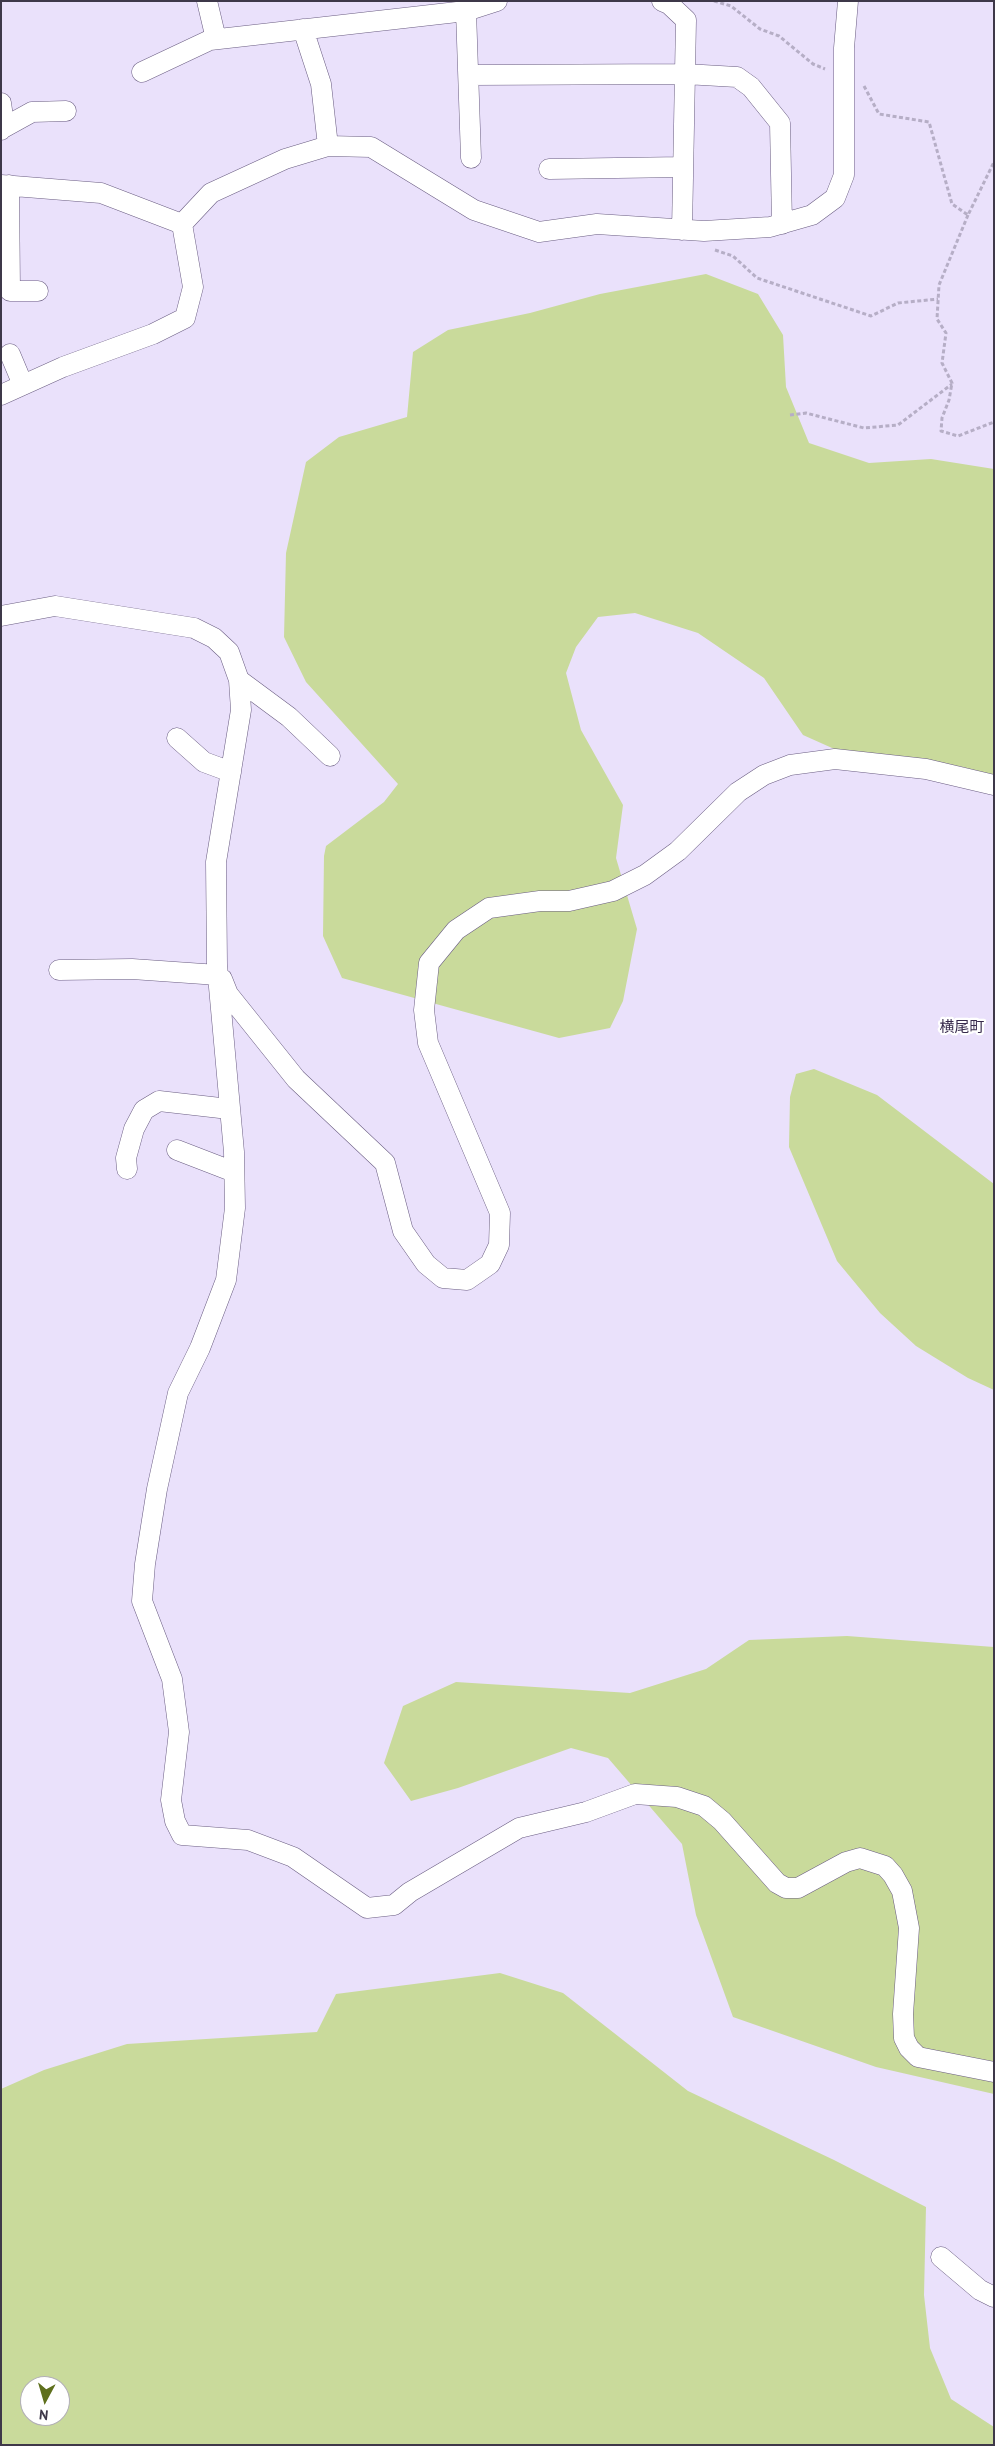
<!DOCTYPE html>
<meta charset="utf-8">
<style>
body{margin:0}
#map{position:relative;width:995px;height:2446px;overflow:hidden;background:#eae1fb;font-family:"PT Sans",sans-serif}
canvas{display:block}
.frame{position:absolute;inset:0;border:2px solid #3e3849;pointer-events:none}
.north{position:absolute;left:20px;top:2376px;width:50px;height:50px;box-sizing:border-box;background:#fff;border:1px solid #b2afb6;border-radius:50%;rotate:186deg;font-size:14px;font-weight:700;line-height:20px;text-align:center;color:#3e3849}
.north::after{content:'';display:block;margin:auto;width:18px;height:22px;background:#5f701d;clip-path:polygon(50% 0,100% 100%,50% 72%,0 100%)}
</style>
<div id="map">
<canvas width="995" height="2446"></canvas>
<div class="frame"></div>
<div class="north">N</div>
</div>
<script>
const context = document.querySelector('canvas').getContext('2d');
context.lineJoin = 'round';
function fill(path, color) { context.fillStyle = color; context.fill(path, 'evenodd'); }
const shape = rows => new Path2D(rows.map(r => 'M' + r).join(''));
function strokePath(path, color, width, dash) { context.strokeStyle = color; context.lineWidth = width; context.lineCap = dash ? 'butt' : 'round'; context.setLineDash(dash || []); context.stroke(path); }
function drawText(font, color, halo, rows, align = 'center') {
  context.font = font + ' "PT Sans","Noto Sans JP",sans-serif'; context.lineWidth = 4.5; context.setLineDash([]); context.textBaseline = 'middle'; context.strokeStyle = halo; context.fillStyle = color; for (const [text, x, y, turn = 0] of rows) {
    context.save(); context.translate(x, y); context.rotate((+turn || 0) * Math.PI / 180); context.textAlign = isNaN(turn) ? turn : align; if (halo) context.strokeText(text, 0, 0); context.fillText(text, 0, 0); context.restore();
  }
}
fill(shape([
 [706,274,758,294,783,335,786,387,809,443,869,463,931,459,994,469,994,778,963,767,841,752,803,735,764,678,698,633,635,613,598,617,576,647,566,673,581,730,623,805,616,858,637,929,623,1001,610,1028,559,1038,342,978,323,936,324,856,326,846,384,802,398,784,306,682,284,637,286,553,306,462,339,437,407,417,413,352,448,330,530,313,600,294],
 [814,1069,877,1095,994,1184,994,1390,968,1378,916,1346,880,1313,837,1261,789,1147,790,1097,796,1074],
 [847,1636,994,1647,994,2094,876,2067,733,2017,696,1915,682,1844,608,1758,571,1748,458,1788,411,1801,384,1763,403,1706,456,1682,630,1693,706,1669,749,1640],
 [500,1973,563,1993,688,2091,834,2160,926,2207,924,2295,930,2348,951,2399,994,2427,994,2445,1,2445,1,2089,44,2070,127,2044,317,2032,336,1994],
 [30,2386,60,2386,60,2416,30,2416]
]), '#c9da9b');
const street = shape([
 [207,1,216,39],
 [662,1,669,4,686,20,682,230],
 [303,29,321,84,328,146],
 [142,72,210,40,466,11],
 [469,75,685,74,737,77,751,87,780,123,782,224],
 [1,103,3,117,1,130],
 [3,128,32,112,66,111],
 [471,158,466,11,497,1],
 [549,169,683,167],
 [1,185,101,193,182,224],
 [9,185,10,291,38,291],
 [182,224,211,193,285,159,328,146,371,147,474,210,539,232,597,224,704,231,770,227,812,215,835,198,844,175,844,48,848,1],
 [10,354,23,385],
 [1,395,63,367,153,334,185,318,193,287,182,224],
 [1,616,55,606,194,628,214,638,229,652,239,680,241,710,216,862,217,965,234,1152,235,1208,226,1280,200,1348,178,1393,157,1489,145,1564,142,1601,172,1679,179,1732,171,1800,175,1821,182,1835,248,1840,293,1857,367,1908,394,1905,410,1892,519,1828,586,1812,635,1794,677,1797,704,1806,722,1821,777,1883,786,1888,798,1888,846,1862,860,1858,885,1866,893,1875,902,1891,909,1928,903,2014,904,2038,909,2048,918,2057,994,2072],
 [239,680,289,717,330,756],
 [177,738,204,762,231,772],
 [59,970,132,969,218,975],
 [222,979,228,994,296,1079,385,1163,403,1231,426,1264,443,1278,467,1280,490,1264,499,1245,500,1213,428,1043,424,1010,429,963,456,930,489,908,540,901,569,901,613,891,645,875,678,851,738,792,764,775,790,765,835,759,926,769,994,785],
 [177,1150,234,1172],
 [127,1169,126,1158,134,1129,144,1110,159,1101,229,1109],
 [941,2257,980,2290,994,2297]
]);
strokePath(street, '#6a5d82', 21);
strokePath(shape([
 [714,1,731,6,760,29,779,36,813,64,825,69],
 [864,86,879,114,929,122,952,204,968,215,994,162],
 [968,215,939,285,937,319,946,333,942,363,952,383,949,400,942,418,941,431,958,436,994,422],
 [715,250,733,256,757,278,871,316,898,303,938,299],
 [790,415,806,413,864,428,898,425,952,384]
]), '#b6aec6', 3, [4, 2.5]);
strokePath(street, '#fff', 20);
drawText('15px', '#372a4c', '#fff', [
 ["横尾町",962,1028]
]);
</script>
